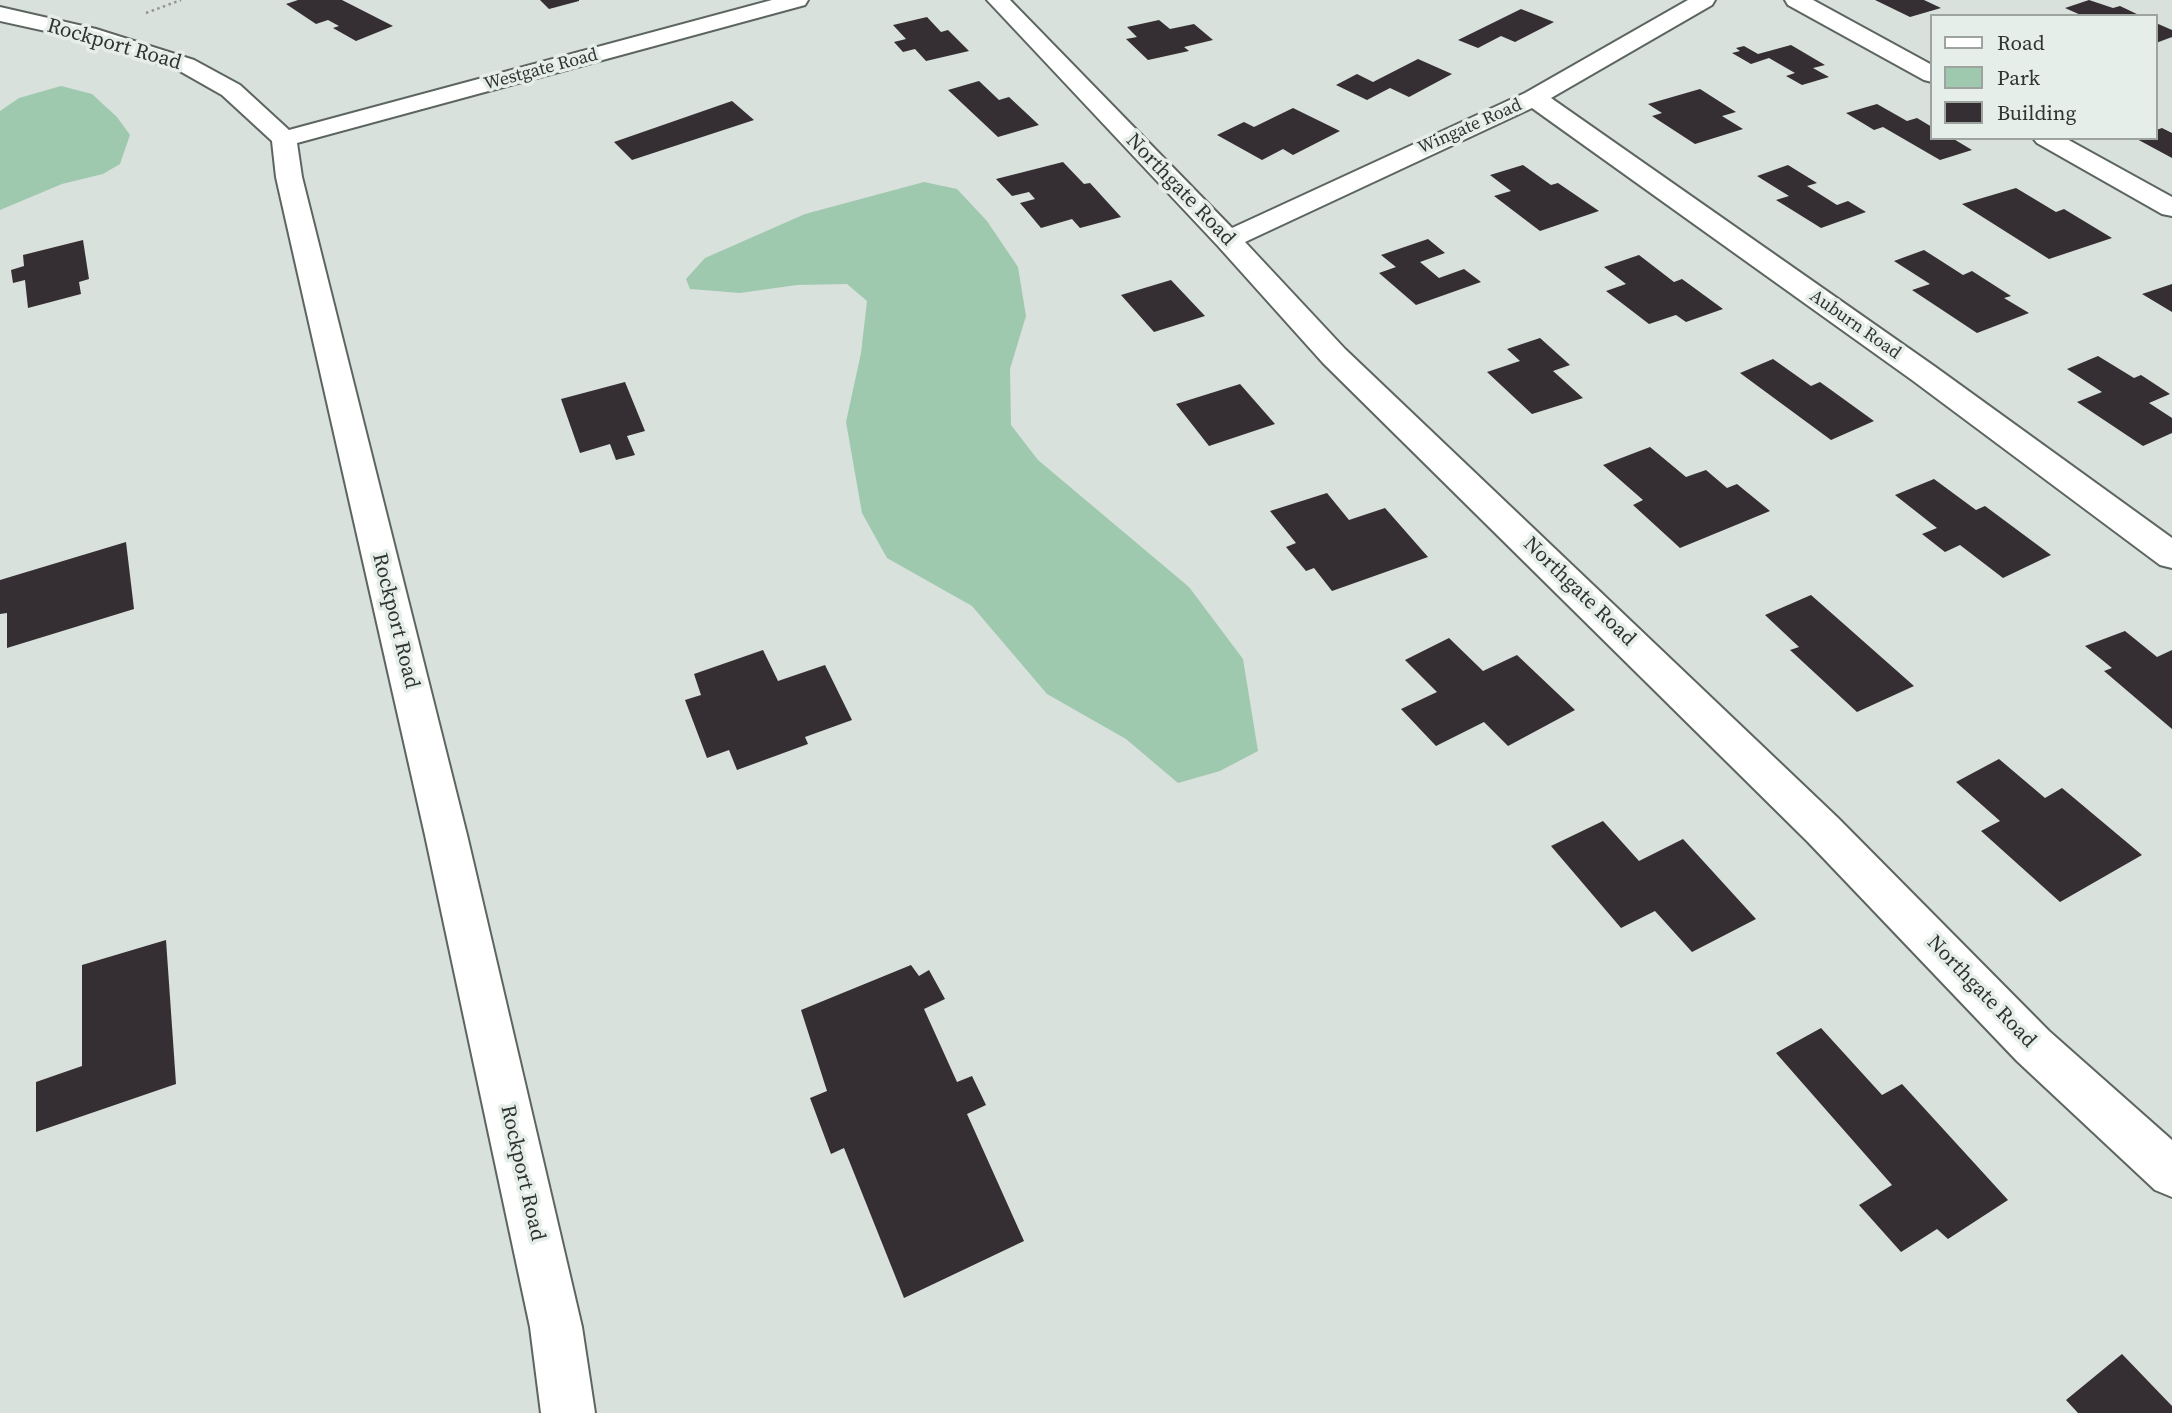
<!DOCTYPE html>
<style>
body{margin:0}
#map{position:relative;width:2172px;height:1413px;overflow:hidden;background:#d8e1db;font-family:"Source Serif 4",serif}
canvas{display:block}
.legend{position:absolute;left:1930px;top:14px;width:228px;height:126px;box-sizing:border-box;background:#e5eee8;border:2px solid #9da49f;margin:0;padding:9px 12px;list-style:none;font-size:21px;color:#303431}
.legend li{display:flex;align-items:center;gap:14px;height:35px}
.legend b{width:35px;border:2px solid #9da49f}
</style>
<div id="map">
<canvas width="2172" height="1413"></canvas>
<ul class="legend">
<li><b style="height:9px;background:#fff"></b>Road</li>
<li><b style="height:19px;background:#9fc9af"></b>Park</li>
<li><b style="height:19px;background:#352e32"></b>Building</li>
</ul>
</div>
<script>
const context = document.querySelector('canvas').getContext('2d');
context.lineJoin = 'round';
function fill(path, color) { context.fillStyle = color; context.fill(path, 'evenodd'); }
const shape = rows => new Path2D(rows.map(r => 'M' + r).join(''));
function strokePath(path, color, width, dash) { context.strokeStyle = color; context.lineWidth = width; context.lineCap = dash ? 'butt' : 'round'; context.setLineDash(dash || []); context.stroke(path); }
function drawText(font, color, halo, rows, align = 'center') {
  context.font = font + ' "Source Serif 4",serif'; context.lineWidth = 7; context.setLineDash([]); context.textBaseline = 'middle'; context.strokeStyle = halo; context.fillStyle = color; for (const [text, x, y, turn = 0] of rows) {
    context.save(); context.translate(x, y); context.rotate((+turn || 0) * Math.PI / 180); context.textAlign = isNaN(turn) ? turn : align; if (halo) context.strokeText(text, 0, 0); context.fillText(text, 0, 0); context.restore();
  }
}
fill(shape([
 [61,86,92,94,117,117,130,135,120,164,103,174,62,184,0,210,0,111,19,98],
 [924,182,957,189,987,221,1018,267,1026,316,1010,369,1011,425,1038,460,1189,587,1243,659,1258,751,1220,771,1178,783,1126,739,1047,694,972,606,887,558,862,513,846,422,861,353,867,301,847,284,797,285,740,293,690,289,686,279,705,258,805,214]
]), '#9fc9af');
fill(shape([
 [298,0,342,0,393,26,356,41,333,28,339,26,328,20,316,24,286,4],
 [540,0,579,0,579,1,549,9],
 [1875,0,1924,0,1941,8,1910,17],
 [2089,0,2113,8,2120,6,2141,16,2083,16,2065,8],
 [1521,9,1554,22,1515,42,1501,36,1478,48,1458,40],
 [927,17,941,32,948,30,969,51,926,61,915,49,903,52,894,42,906,39,893,25],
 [1159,20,1170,29,1194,24,1213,40,1184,47,1189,51,1148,60,1126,39,1137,37,1127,27],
 [2156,23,2172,30,2172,37,2156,43],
 [1791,45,1825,65,1813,68,1829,77,1802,85,1786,76,1795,73,1769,58,1751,64,1732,53,1740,51,1736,48,1744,46,1758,54],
 [1418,59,1452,74,1409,97,1390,88,1367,100,1336,85,1357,74,1373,82],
 [979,81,999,100,1009,97,1039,125,998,137,948,90],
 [1700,89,1736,112,1722,116,1743,129,1695,144,1652,116,1662,113,1648,104],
 [732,101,754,120,632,160,614,142],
 [1877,104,1907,121,1917,118,1932,127,1932,138,1952,138,1972,150,1940,160,1883,127,1874,130,1846,113],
 [1293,108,1340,131,1293,155,1283,149,1262,160,1217,135,1244,122,1254,127],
 [2162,128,2172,133,2172,158,2135,138,2156,138,2156,130],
 [1063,162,1084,184,1090,183,1121,217,1080,228,1072,219,1041,228,1020,203,1035,199,1029,192,1012,196,996,179],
 [1523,165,1551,185,1558,183,1599,211,1540,231,1494,196,1511,191,1490,175],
 [1788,165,1817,183,1807,186,1837,205,1848,201,1866,212,1821,228,1776,200,1789,196,1757,176],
 [2016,188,2056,212,2064,209,2112,238,2049,259,1962,204],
 [1428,239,1445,253,1420,262,1439,278,1464,269,1481,282,1416,305,1379,273,1396,267,1381,255],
 [83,240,89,279,79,282,81,294,28,308,25,280,13,283,11,270,24,266,23,255],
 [1924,250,1963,275,1972,271,2011,296,2004,298,2029,313,1977,333,1912,290,1930,284,1894,261],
 [1639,255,1674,282,1682,279,1723,309,1686,322,1676,315,1649,324,1606,291,1626,284,1604,267],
 [1171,280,1205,316,1154,332,1121,295],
 [2172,284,2172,312,2142,294],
 [1540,338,1570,365,1553,371,1583,398,1532,414,1487,372,1520,361,1507,349],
 [2098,356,2134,378,2141,375,2170,394,2149,403,2172,418,2172,433,2143,446,2077,402,2102,392,2067,369],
 [1773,359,1811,386,1820,382,1874,421,1831,440,1740,373],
 [625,382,645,431,627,436,635,455,616,460,610,444,580,453,561,399],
 [1240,384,1275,424,1209,446,1176,404],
 [1650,447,1686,477,1706,470,1727,488,1737,484,1770,511,1680,548,1633,505,1643,500,1603,465],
 [1934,479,1976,510,1985,506,2051,555,2003,578,1960,545,1945,552,1922,534,1937,528,1895,495],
 [1327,493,1349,520,1385,508,1428,557,1332,591,1314,568,1306,571,1286,547,1296,543,1270,511],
 [126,542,134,609,7,648,7,613,0,614,0,580],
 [1811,595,1914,686,1857,712,1790,650,1799,647,1765,615],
 [2125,631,2157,657,2172,650,2172,729,2104,671,2112,668,2085,646],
 [1449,638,1483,671,1517,655,1575,710,1508,746,1484,722,1436,746,1401,709,1437,692,1405,660],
 [763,650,778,681,825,665,852,720,805,737,808,744,737,770,729,750,707,758,685,700,701,695,694,674],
 [1999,759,2045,798,2062,788,2142,855,2060,902,1981,831,2000,821,1956,782],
 [1603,821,1639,861,1683,839,1756,919,1692,952,1655,911,1621,928,1551,846],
 [166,940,176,1084,36,1132,36,1082,82,1066,82,965],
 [911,965,919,976,929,970,945,999,924,1009,957,1082,972,1076,986,1105,967,1114,1024,1241,904,1298,844,1148,831,1154,810,1098,827,1091,801,1010],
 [1821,1028,1882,1095,1902,1084,2008,1200,1948,1239,1937,1229,1901,1252,1859,1205,1892,1185,1776,1053],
 [2122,1354,2172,1406,2172,1413,2078,1413,2066,1400]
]), '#352e32');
const minor = shape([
 [772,0,808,0,805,5,297,143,302,177,467,835,582,1327,595,1413,541,1413,530,1327,425,835,276,177,272,141,222,95,178,70,82,39,0,21,0,7,96,29,194,60,240,85,289,130,772,0],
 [987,0,1010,0,1232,228,1525,93,1688,0,1715,0,1712,5,1551,98,1934,366,2172,538,2172,568,2160,565,1912,380,1532,108,1245,242,1345,349,1838,818,2049,1031,2172,1140,2172,1197,2155,1190,2017,1061,1808,842,1323,363,1218,246,987,0],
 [1785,0,1813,0,1932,65,1932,82,1924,80,1788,5,1785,0],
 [2033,138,2065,138,2172,197,2172,216,2162,214,2037,143,2033,138]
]);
strokePath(minor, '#5d6560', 4);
strokePath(shape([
 [146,13,181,0]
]), '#909692', 2.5, [2.5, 3.5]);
fill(minor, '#fff');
drawText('18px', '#303431', '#e5eee8', [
 ["Westgate Road",541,70,-15],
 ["Wingate Road",1470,127,-24],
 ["Auburn Road",1855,325,35]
]);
drawText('21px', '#303431', '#e5eee8', [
 ["Rockport Road",114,45,16],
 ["Northgate Road",1180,190,46],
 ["Northgate Road",1579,592,44],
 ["Rockport Road",395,621,76],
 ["Northgate Road",1981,992,46],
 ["Rockport Road",522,1173,77]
]);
</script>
